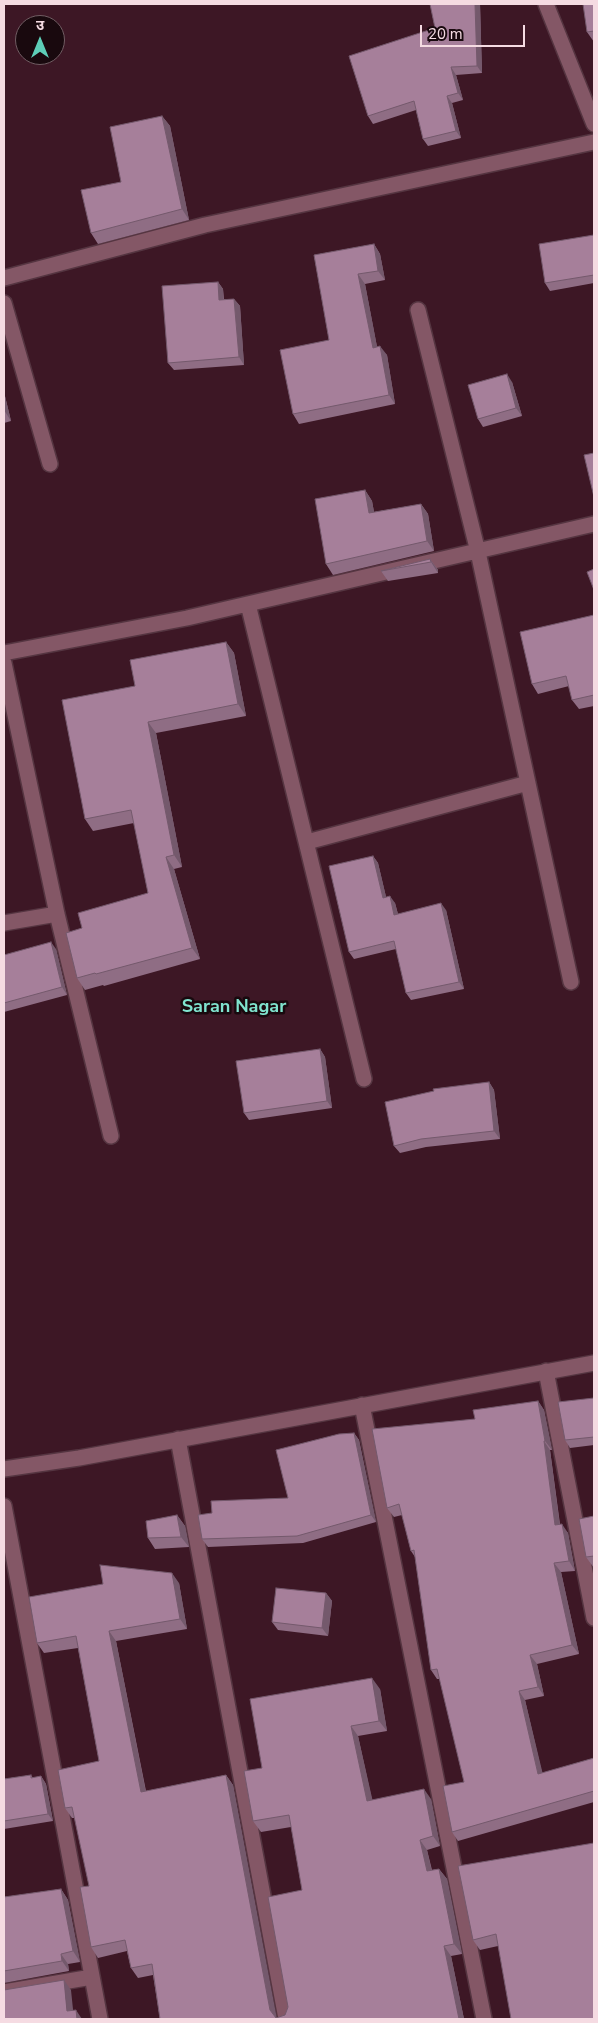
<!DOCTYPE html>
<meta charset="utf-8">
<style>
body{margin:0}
#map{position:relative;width:598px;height:2023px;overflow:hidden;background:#3d1725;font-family:"Nunito Sans","Noto Sans Devanagari",sans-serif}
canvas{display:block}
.frame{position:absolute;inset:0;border:5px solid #f5dbe2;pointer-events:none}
.north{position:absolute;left:15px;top:15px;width:50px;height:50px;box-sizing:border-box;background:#19090e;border:1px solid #715d63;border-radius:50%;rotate:0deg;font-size:14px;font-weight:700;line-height:20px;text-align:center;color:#f5dbe2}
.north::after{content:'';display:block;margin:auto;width:18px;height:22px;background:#5eceb8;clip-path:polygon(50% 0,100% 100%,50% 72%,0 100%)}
.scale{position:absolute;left:420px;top:25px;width:105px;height:22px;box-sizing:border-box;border:2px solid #f5dbe2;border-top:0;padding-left:6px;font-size:15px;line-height:18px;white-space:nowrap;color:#f5dbe2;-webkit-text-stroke:4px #19090e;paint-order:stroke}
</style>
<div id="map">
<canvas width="598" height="2023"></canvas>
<div class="frame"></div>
<div class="north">उ</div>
<div class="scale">20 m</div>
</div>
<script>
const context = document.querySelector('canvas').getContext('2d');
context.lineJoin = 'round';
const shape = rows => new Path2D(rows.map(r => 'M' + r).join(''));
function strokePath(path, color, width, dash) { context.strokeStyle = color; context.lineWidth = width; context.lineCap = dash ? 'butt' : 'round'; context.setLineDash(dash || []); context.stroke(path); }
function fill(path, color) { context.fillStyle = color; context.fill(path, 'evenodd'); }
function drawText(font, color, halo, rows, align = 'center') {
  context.font = font + ' "Nunito Sans",sans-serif'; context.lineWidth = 5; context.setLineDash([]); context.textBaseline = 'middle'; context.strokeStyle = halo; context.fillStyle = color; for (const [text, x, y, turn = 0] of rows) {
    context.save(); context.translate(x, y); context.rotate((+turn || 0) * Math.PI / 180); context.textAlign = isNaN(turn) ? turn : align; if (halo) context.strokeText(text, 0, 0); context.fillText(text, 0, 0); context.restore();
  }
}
const street = shape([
 [546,4,594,124],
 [4,278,205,225,594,142],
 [4,303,50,464],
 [418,310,478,552,571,982],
 [248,604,364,1079],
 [4,653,187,618,594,524],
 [4,663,57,914,111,1136],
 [307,842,528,783],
 [4,923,57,914],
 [546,1371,594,1618],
 [362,1405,484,2019],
 [178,1439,286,2019],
 [4,1469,79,1458,594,1363],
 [4,1506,100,2019],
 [4,1992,92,1977]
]);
strokePath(street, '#553541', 18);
strokePath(street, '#845766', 15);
fill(shape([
 [430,4,480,4,482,73,456,75,463,100,452,103,461,138,428,146,423,139,416,110,373,124,368,116,435,28],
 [594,4,594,42,587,32],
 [162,116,170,126,189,220,98,244,91,233,121,182],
 [594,235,594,283,550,291,545,283],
 [374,244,380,254,385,280,365,284,377,347,387,355,395,404,299,424,293,414,329,340,314,255],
 [218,282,223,289,224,299,234,299,240,306,244,365,174,370,168,363],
 [512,382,522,416,483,427,478,419],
 [4,392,11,421,4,423],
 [365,490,372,501,374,512,421,504,428,514,434,551,333,575,326,564],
 [430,559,438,570,438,573,388,581,381,571],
 [594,615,594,706,579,709,572,700,569,686,538,694,532,684],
 [226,642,234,653,246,716,156,733,182,867,174,869,200,959,104,986,103,985,85,990,77,978,82,928,148,893,134,823,93,831,85,819,135,686],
 [373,856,378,863,386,897,395,903,398,914,446,910,464,989,411,1000,406,993,396,949,354,959,349,952],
 [56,949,67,995,4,1012,4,955],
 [320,1049,325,1057,332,1108,249,1120,244,1113],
 [489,1082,494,1090,500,1139,426,1147,400,1153,394,1146],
 [594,1398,594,1445,570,1448,565,1440],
 [538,1401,544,1410,552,1450,550,1450,560,1524,568,1533,575,1571,561,1572,579,1654,537,1664,544,1696,525,1700,542,1773,594,1758,594,1802,458,1841,452,1832,464,1782,440,1679,437,1679,431,1670,415,1557,411,1551,402,1515,394,1517,387,1508,475,1419],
 [354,1433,359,1440,376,1522,303,1543,208,1547,202,1539,288,1498],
 [177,1515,185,1526,189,1547,155,1549,148,1538],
 [594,1516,594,1568,586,1557],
 [179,1583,187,1629,116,1641,146,1791,226,1775,233,1785,276,2018,285,2015,288,2007,302,1890,291,1827,261,1832,253,1821,262,1768,380,1689,387,1731,358,1736,372,1800,431,1799,440,1846,427,1850,432,1870,439,1869,447,1879,462,1954,451,1956,464,2019,160,2019,153,1975,138,1978,131,1968,127,1951,98,1958,91,1947,89,1886,75,1818,72,1818,65,1808,99,1761,78,1648,44,1653,37,1643],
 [326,1593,332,1601,328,1636,278,1630,272,1622],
 [31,1775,33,1778,41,1776,46,1784,53,1821,4,1829,4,1779],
 [594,1843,498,1946,480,1950,473,1940],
 [61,1889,68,1900,80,1962,68,1964,69,1971,4,1983,4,1897]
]), '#8f6d84');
fill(shape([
 [475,4,480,4,482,73,477,66],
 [451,67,456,75,463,100,458,93],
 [447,96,452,103,461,138,456,131],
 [162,116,170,126,189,220,182,209],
 [374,244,380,254,385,280,378,271],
 [358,274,365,284,379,357,373,348],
 [218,282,223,289,224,307,219,300],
 [234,299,240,306,244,365,239,357],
 [380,346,387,355,395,404,389,395],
 [507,374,512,382,522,416,516,408],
 [4,392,11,421,4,410],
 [365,490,372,501,376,523,369,513],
 [421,504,428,514,434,551,427,541],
 [430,559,438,570,438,573,431,562],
 [226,642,234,653,246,716,238,704],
 [148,722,156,733,182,867,174,855],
 [373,856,378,863,388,905,383,898],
 [166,857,174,869,200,959,192,948],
 [390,896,395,903,400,922,394,915],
 [441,903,446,910,464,989,459,982],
 [51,942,56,949,67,995,62,987],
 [320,1049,325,1057,332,1108,327,1101],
 [489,1082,494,1090,500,1139,494,1131],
 [538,1401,544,1410,552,1450,545,1441],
 [354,1433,359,1440,376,1522,371,1515],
 [544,1441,550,1450,561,1534,555,1525],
 [177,1515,185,1526,189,1547,181,1537],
 [562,1524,568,1533,575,1571,569,1561],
 [554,1563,561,1572,579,1654,572,1645],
 [172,1573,179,1583,187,1629,180,1619],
 [326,1593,332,1601,328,1636,322,1628],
 [109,1631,116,1641,148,1803,141,1792],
 [530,1655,537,1664,544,1696,538,1687],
 [372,1678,380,1689,387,1731,379,1721],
 [519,1691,525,1700,545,1783,538,1774],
 [351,1726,358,1736,375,1811,367,1801],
 [226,1775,233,1785,277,2019,270,2010],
 [41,1776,46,1784,53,1821,48,1814],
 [424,1789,431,1799,440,1846,433,1836],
 [420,1840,427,1850,434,1881,427,1871],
 [439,1869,447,1879,462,1954,454,1944],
 [61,1889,68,1900,80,1962,73,1951],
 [444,1946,451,1956,464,2019,459,2019],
 [61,1954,68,1964,69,1971,62,1961],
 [64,1980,71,1990,74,2019,67,2011],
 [76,2010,82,2019,77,2019]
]), '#74596c');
const building = shape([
 [430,4,475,4,477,66,451,67,458,93,447,96,456,131,423,139,414,101,368,116,349,56,435,28,430,4],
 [583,4,594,4,594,31,587,32,583,4],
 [162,116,182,209,91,233,81,190,121,182,110,127,162,116],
 [594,235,594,275,545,283,539,244,594,235],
 [374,244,378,271,358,274,373,348,380,346,389,395,293,414,280,350,329,340,314,255,374,244],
 [218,282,219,300,234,299,239,357,168,363,162,286,218,282],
 [507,374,516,408,478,419,468,385,507,374],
 [594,453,594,497,584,455,594,453],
 [365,490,369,513,421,504,427,541,326,564,315,499,365,490],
 [430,559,431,562,381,571,430,559],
 [594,569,594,590,587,572,594,569],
 [594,615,594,695,572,700,566,676,532,684,520,632,594,615],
 [226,642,238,704,148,722,174,855,166,857,192,948,96,974,95,973,77,978,66,933,82,928,78,913,148,893,131,810,85,819,62,700,135,686,130,660,226,642],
 [373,856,383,898,390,896,394,915,441,903,459,982,406,993,394,941,349,952,329,866,373,856],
 [51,942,62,987,4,1003,4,955,51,942],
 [320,1049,327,1101,244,1113,236,1061,320,1049],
 [489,1082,494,1131,421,1139,394,1146,385,1102,434,1091,433,1089,489,1082],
 [594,1398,594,1437,565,1440,558,1402,594,1398],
 [538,1401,545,1441,544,1441,555,1525,562,1524,569,1561,554,1563,572,1645,530,1655,538,1687,519,1691,538,1774,594,1758,594,1791,452,1832,443,1786,464,1782,437,1669,431,1670,414,1550,411,1551,399,1504,387,1508,372,1429,475,1419,473,1410,538,1401],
 [354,1433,371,1515,297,1536,202,1539,198,1515,212,1513,211,1501,288,1498,276,1450,339,1434,354,1433],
 [177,1515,181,1537,148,1538,146,1521,177,1515],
 [594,1516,594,1556,586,1557,579,1519,594,1516],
 [100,1565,172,1573,180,1619,109,1631,141,1792,226,1775,270,2010,276,2018,285,2015,288,2007,268,1897,302,1890,289,1815,253,1821,244,1771,262,1768,250,1699,372,1678,379,1721,351,1726,367,1801,424,1789,433,1836,420,1840,427,1871,439,1869,454,1944,444,1946,459,2019,160,2019,152,1964,131,1968,125,1940,91,1947,80,1887,89,1886,72,1807,65,1808,58,1770,99,1761,76,1636,37,1643,29,1597,103,1584,100,1565],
 [276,1588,326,1593,322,1628,272,1622,276,1588],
 [31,1775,31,1778,41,1776,48,1814,4,1821,4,1779,31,1775],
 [594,1843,594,2019,511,2019,496,1934,473,1940,458,1866,594,1843],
 [61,1889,73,1951,61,1954,62,1961,4,1971,4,1897,61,1889],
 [64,1980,67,2011,76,2010,77,2019,4,2019,4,1990,64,1980]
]);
fill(building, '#a67f9a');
strokePath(building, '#74596c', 1);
drawText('bold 18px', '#80e4cf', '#19090e', [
 ["Saran Nagar",234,1008]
]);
</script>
